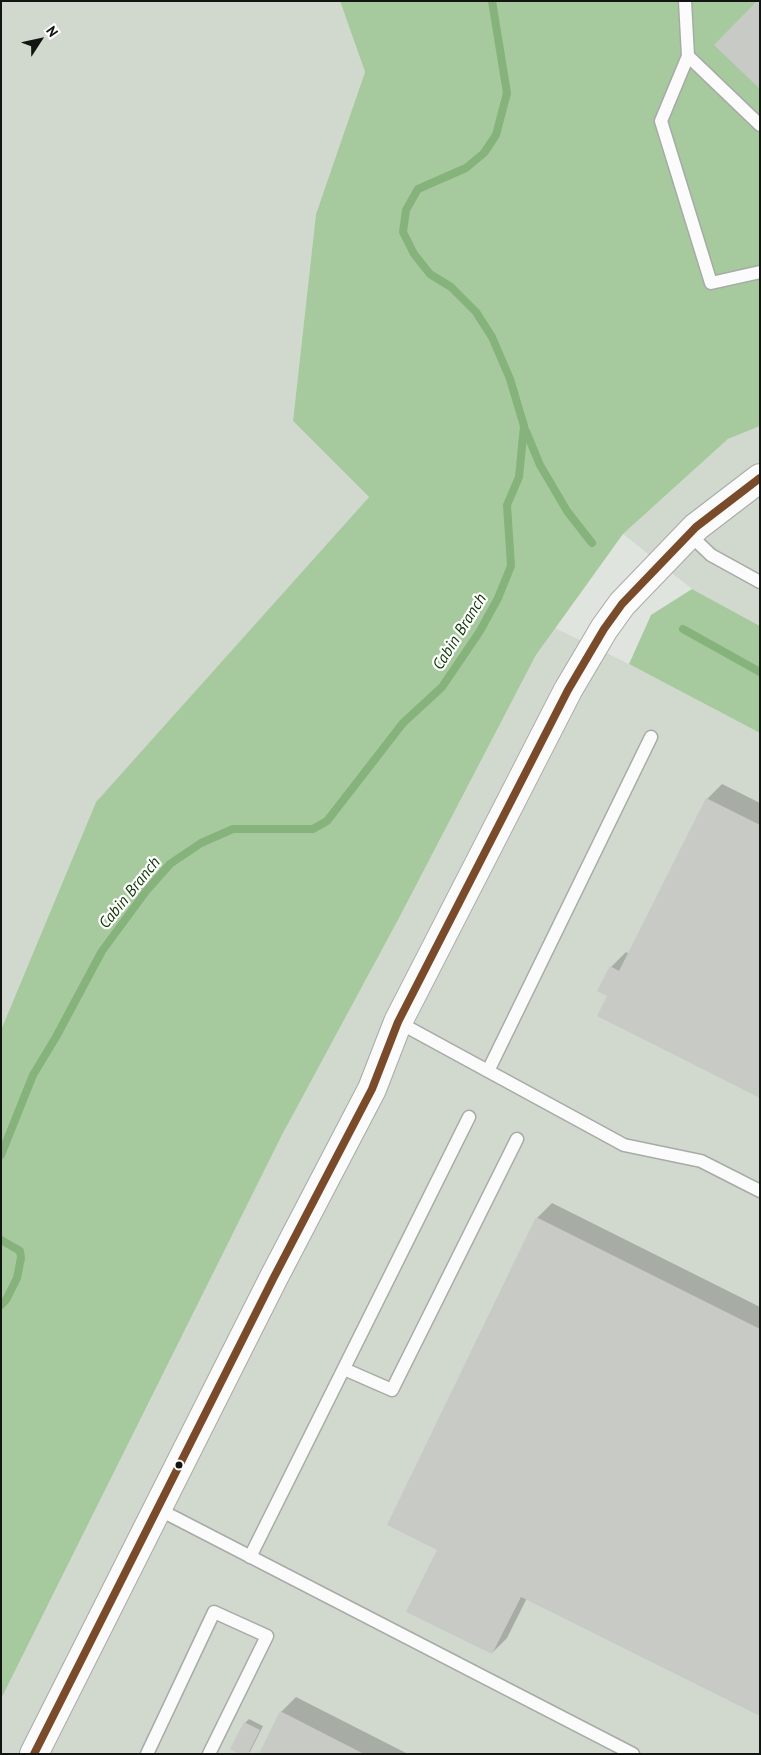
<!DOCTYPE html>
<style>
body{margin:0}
#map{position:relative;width:761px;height:1755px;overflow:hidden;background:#e0e4df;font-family:"PT Sans",sans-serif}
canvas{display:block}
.frame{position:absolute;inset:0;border:2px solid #121512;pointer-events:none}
.north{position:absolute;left:15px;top:15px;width:50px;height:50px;-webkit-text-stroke:4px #fff;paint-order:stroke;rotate:55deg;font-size:14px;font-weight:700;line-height:20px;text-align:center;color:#121512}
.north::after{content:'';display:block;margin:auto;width:18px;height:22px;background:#121512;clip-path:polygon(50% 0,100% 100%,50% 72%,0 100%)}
</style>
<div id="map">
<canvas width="761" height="1755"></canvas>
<div class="frame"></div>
<div class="north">N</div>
</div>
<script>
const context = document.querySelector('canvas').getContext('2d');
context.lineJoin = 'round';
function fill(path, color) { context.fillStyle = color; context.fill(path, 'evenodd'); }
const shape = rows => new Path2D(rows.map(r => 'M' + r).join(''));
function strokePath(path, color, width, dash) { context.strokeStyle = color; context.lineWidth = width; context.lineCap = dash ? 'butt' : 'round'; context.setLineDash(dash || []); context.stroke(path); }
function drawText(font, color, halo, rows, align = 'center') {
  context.font = font + ' "PT Sans",sans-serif'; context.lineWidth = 4.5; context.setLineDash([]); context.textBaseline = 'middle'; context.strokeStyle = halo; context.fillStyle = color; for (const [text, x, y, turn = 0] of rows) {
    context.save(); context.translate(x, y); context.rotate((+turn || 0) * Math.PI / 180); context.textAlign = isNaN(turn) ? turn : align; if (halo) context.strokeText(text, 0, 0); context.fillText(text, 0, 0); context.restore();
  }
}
fill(shape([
 [1,1,340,1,365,72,316,214,293,421,369,497,96,802,1,1030],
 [760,426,760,626,692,589,623,534,728,439],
 [555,628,629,664,760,733,760,1754,1,1754,1,1699,282,1135,398,920,536,655]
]), '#d1d9cf');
fill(shape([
 [340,1,760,1,760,426,728,439,623,534,536,655,398,920,282,1135,1,1699,1,1030,96,802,369,497,293,421,316,214,365,72],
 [692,589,760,626,760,733,629,664,651,615]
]), '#a6ca9e');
fill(shape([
 [722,784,760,803,760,1097,609,996,611,967,626,952,629,954,707,799],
 [552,1203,760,1307,760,1714,527,1598,507,1638,492,1653,438,1550,537,1218],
 [296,1697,408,1754,260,1754,281,1712],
 [249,1719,263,1726,250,1752,242,1754,245,1723]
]), '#0003');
strokePath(shape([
 [525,429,540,465,567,511,592,543],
 [683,629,760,672],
 [1,1155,33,1075,56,1037,102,951,147,890,170,864,201,843,233,829,313,829,327,821,403,723,442,687,480,631,498,598,511,566,507,505,519,477,524,426,510,379,492,337,476,312,451,287,430,274,414,254,403,232,406,210,418,189,466,168,484,153,496,135,507,93,492,1],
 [1,1240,20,1251,21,1258,17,1278,6,1300,1,1305]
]), '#86b27b', 8);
fill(shape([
 [757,1,760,1,760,89,714,45],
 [706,798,760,825,760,1098,597,1016,607,996,597,991,610,966,619,971],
 [536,1217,760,1329,760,1716,521,1597,492,1654,406,1612,437,1550,387,1525],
 [280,1711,364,1754,259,1754],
 [244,1722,260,1730,248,1754,239,1754,230,1749]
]), '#c8cac6');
const service = shape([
 [685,1,688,56,760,125],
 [688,56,661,121,711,283,760,272],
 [689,534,711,555,760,582],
 [398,1022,624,1145,701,1161,760,1191],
 [488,1071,651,737],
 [344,1369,392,1390,517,1139],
 [158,1509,633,1754],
 [250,1557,469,1117],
 [147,1754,214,1612,267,1636,209,1754]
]);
const tertiary = shape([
 [34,1754,273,1279,372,1089,398,1022,568,690,604,629,622,604,696,527,760,478]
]);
strokePath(service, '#a7aaa7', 15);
strokePath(tertiary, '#a7aaa7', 30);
strokePath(service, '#fafbfa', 12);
strokePath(tertiary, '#fafbfa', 28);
strokePath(shape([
 [34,1754,273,1279,372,1089,398,1022,568,690,604,629,622,604,696,527,760,478]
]), '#7a4b2a', 8);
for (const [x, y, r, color] of [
 [179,1465,4.5,"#121512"]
]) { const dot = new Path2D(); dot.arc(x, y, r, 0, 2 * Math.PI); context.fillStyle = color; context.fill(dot); strokePath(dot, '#fff', 2); }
drawText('italic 16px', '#0d3600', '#fff', [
 ["Cabin Branch",460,632,-58],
 ["Cabin Branch",130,893,-51]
]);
</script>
